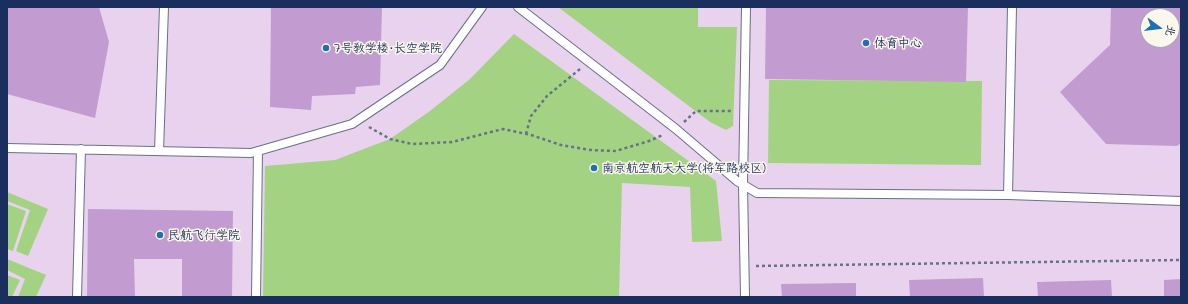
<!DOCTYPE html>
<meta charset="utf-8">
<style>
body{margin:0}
#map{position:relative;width:1188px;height:304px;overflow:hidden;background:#f5ecd6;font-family:Mali,"LXGW WenKai TC",sans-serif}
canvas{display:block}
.frame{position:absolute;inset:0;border:8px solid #1b2f5e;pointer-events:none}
.north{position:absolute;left:1140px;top:8px;width:40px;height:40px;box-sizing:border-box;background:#fbf7ec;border:1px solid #a1a7b3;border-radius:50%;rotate:105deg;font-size:11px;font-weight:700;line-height:16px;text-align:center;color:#1b2f5e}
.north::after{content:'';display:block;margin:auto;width:14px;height:18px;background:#1f6fb2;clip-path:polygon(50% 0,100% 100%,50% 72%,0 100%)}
</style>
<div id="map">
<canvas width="1188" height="304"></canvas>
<div class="frame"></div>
<div class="north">北</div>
</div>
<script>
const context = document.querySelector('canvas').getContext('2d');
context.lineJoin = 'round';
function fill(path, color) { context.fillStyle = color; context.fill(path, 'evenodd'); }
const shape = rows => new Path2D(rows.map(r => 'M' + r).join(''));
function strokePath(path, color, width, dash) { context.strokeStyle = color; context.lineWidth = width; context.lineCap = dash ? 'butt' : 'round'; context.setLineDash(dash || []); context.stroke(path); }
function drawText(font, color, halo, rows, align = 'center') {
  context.font = font + ' Mali,"LXGW WenKai TC",sans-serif'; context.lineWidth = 3; context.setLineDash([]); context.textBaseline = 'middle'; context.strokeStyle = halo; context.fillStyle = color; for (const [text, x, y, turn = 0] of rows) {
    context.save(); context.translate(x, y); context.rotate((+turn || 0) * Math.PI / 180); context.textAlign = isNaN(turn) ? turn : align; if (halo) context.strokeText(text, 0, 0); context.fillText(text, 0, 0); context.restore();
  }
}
fill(shape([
 [7,7,1181,7,1181,297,7,297],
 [1148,16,1172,16,1172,40,1148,40]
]), '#e8d2ee');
fill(shape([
 [558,7,698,7,698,27,737,27,733,126,726,130,710,122],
 [514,34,716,181,722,241,692,242,690,187,622,183,619,297,263,297,265,166,335,160,390,139,430,111,470,79],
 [769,80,982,81,981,165,768,163],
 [7,192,48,209,28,256,16,251,30,210,7,201],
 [7,204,26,211,13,251,7,249],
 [7,259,46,275,36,297,18,297,25,279,7,270],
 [7,275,20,280,12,297,7,297]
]), '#a3d382');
fill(shape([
 [7,7,99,7,109,42,95,118,7,94],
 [271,7,382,7,380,85,356,87,355,94,312,96,311,110,270,107],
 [766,7,968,7,966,82,765,79],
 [1111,7,1181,7,1181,143,1177,146,1106,144,1060,92,1110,45],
 [1148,16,1172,16,1172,40,1148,40],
 [88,209,233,211,232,297,182,297,182,259,134,259,135,297,87,297],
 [983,278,984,297,910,297,909,280],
 [1181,279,1181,297,1164,297,1164,280],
 [1111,280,1112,297,1038,297,1037,282],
 [856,283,856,297,782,297,781,284]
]), '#c29cd0');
const service = shape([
 [518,7,676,129,737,181,757,193,1008,195,1181,201],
 [7,148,251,153,352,124,440,65,482,7],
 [159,151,164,7],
 [1008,195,1012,7],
 [77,297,81,149],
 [256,297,258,151],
 [745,297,743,185,746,7]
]);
strokePath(service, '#677188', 10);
strokePath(shape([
 [684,122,696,111,733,111],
 [369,127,390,139,412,144,452,142,503,129,531,135,561,145,591,150,616,151,649,141,663,135],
 [526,134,531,116,547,96,580,69],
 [756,266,1181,260]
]), '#677188', 2.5, [3, 3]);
strokePath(service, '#fff', 8);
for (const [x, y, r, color] of [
 [866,43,4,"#1f6fb2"],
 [326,48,4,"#1f6fb2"],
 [594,168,4,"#1f6fb2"],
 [160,235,4,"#1f6fb2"]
]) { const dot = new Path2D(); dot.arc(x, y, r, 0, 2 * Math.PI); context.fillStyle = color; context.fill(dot); strokePath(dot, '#fbf7ec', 1.5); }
drawText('12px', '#1b2f5e', '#fbf7ec', [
 ["体育中心",874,43],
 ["7号教学楼·长空学院",334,48],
 ["南京航空航天大学(将军路校区)",602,168],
 ["民航飞行学院",168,235]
], 'left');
</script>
